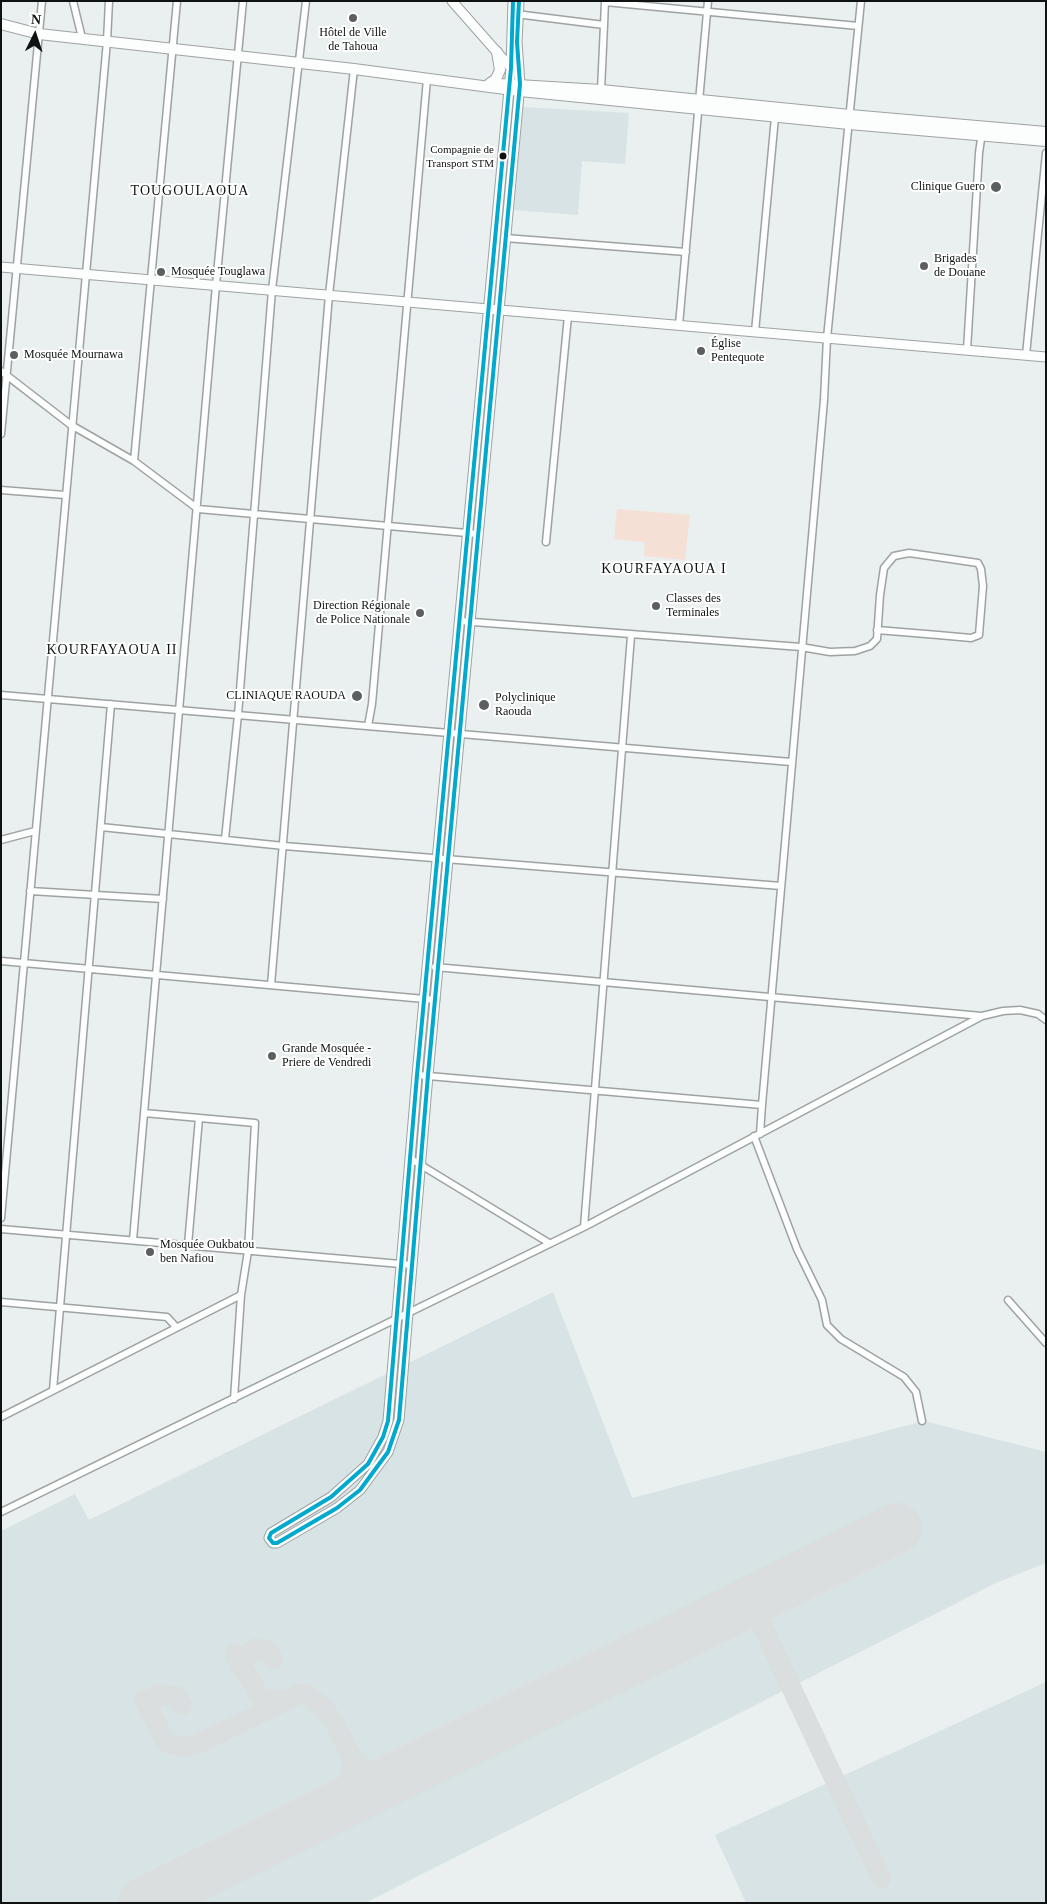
<!DOCTYPE html>
<meta charset="utf-8">
<style>
body{margin:0}
#map{position:relative;width:1047px;height:1904px;overflow:hidden;background:#eaeff0;font-family:"Times New Roman",serif}
canvas{display:block}
.frame{position:absolute;inset:0;border:2px solid #0f1212;pointer-events:none}
.north{position:absolute;left:10px;top:10px;width:50px;height:50px;-webkit-text-stroke:4px #fff;paint-order:stroke;rotate:4deg;font-size:14px;font-weight:700;line-height:20px;text-align:center;color:#0f1212}
.north::after{content:'';display:block;margin:auto;width:18px;height:22px;background:#0f1212;clip-path:polygon(50% 0,100% 100%,50% 72%,0 100%)}
</style>
<div id="map">
<canvas width="1047" height="1904"></canvas>
<div class="frame"></div>
<div class="north">N</div>
</div>
<script>
const context = document.querySelector('canvas').getContext('2d');
context.lineJoin = 'round';
function fill(path, color) { context.fillStyle = color; context.fill(path, 'evenodd'); }
const shape = rows => new Path2D(rows.map(r => 'M' + r).join(''));
function strokePath(path, color, width, dash) { context.strokeStyle = color; context.lineWidth = width; context.lineCap = dash ? 'butt' : 'round'; context.setLineDash(dash || []); context.stroke(path); }
function drawText(font, color, halo, rows, align = 'center') {
  context.font = font + ' "Times New Roman",serif'; context.lineWidth = 4; context.setLineDash([]); context.textBaseline = 'middle'; context.strokeStyle = halo; context.fillStyle = color; for (const [text, x, y, turn = 0] of rows) {
    context.save(); context.translate(x, y); context.rotate((+turn || 0) * Math.PI / 180); context.textAlign = isNaN(turn) ? turn : align; if (halo) context.strokeText(text, 0, 0); context.fillText(text, 0, 0); context.restore();
  }
}
fill(shape([
 [523,107,629,113,625,164,582,161,578,215,514,210],
 [553,1292,632,1498,924,1421,1046,1452,1046,1563,998,1582,365,1903,1,1903,1,1531,75,1494,89,1520],
 [1046,1682,1046,1903,746,1903,715,1835]
]), '#d7e3e4');
fill(shape([
 [617,509,690,515,685,560,644,556,645,542,614,539]
]), '#f4e0d4');
strokePath(shape([
 [827,1563,850,1536],
 [796,1580,810,1575,845,1572],
 [751,1602,881,1878],
 [235,1654,260,1697,272,1701,287,1700],
 [240,1665,250,1652,256,1648,268,1651,273,1659],
 [144,1700,164,1739,170,1744,183,1747,197,1744,287,1700,300,1694,307,1694,325,1710,335,1724,352,1758,364,1770,382,1777,410,1770],
 [149,1711,153,1698,160,1694,177,1696,182,1705],
 [331,1810,347,1788,350,1777,352,1758]
]), '#dadede', 20);
strokePath(shape([
 [143,1903,897,1528]
]), '#dadede', 50);
const street = shape([
 [73,1,82,38],
 [605,2,858,26],
 [516,14,604,25,605,1],
 [601,90,604,25],
 [505,238,686,252],
 [679,325,708,1],
 [755,332,775,117],
 [967,350,979,153,982,132],
 [1026,355,1046,153],
 [1,371,71,425,134,461,198,509,478,534],
 [1,434,42,1],
 [134,461,177,1],
 [1,490,65,495],
 [546,542,568,316],
 [460,621,801,647,830,652,855,651,870,646,877,639,880,595,884,568,894,556,909,553,978,563,981,569,983,586,979,635,971,638,938,635,877,630],
 [1,695,791,762],
 [368,726,372,704,427,79],
 [101,827,284,846,781,886],
 [225,839,238,715,272,290,306,1],
 [1,840,35,831],
 [30,891,163,899],
 [1,961,436,1000],
 [435,967,982,1016],
 [271,985,329,295,354,69],
 [417,1075,762,1105,760,1134],
 [762,1105,824,400,827,338,861,1],
 [144,1113,255,1123,248,1251,241,1295,234,1399],
 [754,1136,797,1249,822,1300,827,1325,841,1339,904,1377,916,1392,922,1421],
 [411,1159,549,1243],
 [1,1218,107,41,109,1],
 [584,1227,631,636],
 [1,1229,412,1265],
 [133,1240,216,285,243,1],
 [188,1245,199,1118],
 [1008,1300,1046,1343],
 [1,1302,167,1317,176,1327],
 [53,1390,111,704],
 [1,1417,241,1295],
 [1,1512,584,1227,982,1016,1003,1011,1020,1010,1038,1014,1046,1020]
]);
const secondary = shape([
 [452,1,511,68],
 [513,1,511,68,417,1075,388,1421,383,1437,368,1464,331,1497,271,1533,269,1538,273,1543,277,1543,337,1508,360,1490,388,1452,399,1420,428,1075,520,84,517,42,519,1],
 [1,267,1046,357]
]);
const primary = shape([
 [1,24,39,34,354,69,520,91,849,124,1046,141],
 [489,84,496,79,500,70,497,52],
 [501,84,601,90,850,115,1046,132]
]);
strokePath(street, '#9ea2a3', 9);
strokePath(secondary, '#9ea2a3', 11);
strokePath(primary, '#9ea2a3', 12);
strokePath(street, '#fcfdfd', 6);
strokePath(secondary, '#fcfdfd', 9);
strokePath(primary, '#fcfdfd', 10);
strokePath(shape([
 [513,1,511,68,417,1075,388,1421,383,1437,368,1464,331,1497,271,1533,269,1538,273,1543,277,1543,337,1508,360,1490,388,1452,399,1420,428,1075,520,84,517,42,519,1]
]), '#00a9ce', 4);
for (const [x, y, r, color] of [
 [353,18,5,"#5c5f60"],
 [503,156,4.5,"#0f1212"],
 [996,187,6,"#5c5f60"],
 [924,266,5,"#5c5f60"],
 [161,272,5,"#5c5f60"],
 [701,351,5,"#5c5f60"],
 [14,355,5,"#5c5f60"],
 [656,606,5,"#5c5f60"],
 [420,613,5,"#5c5f60"],
 [357,696,6,"#5c5f60"],
 [484,705,6,"#5c5f60"],
 [272,1056,5,"#5c5f60"],
 [150,1252,5,"#5c5f60"]
]) { const dot = new Path2D(); dot.arc(x, y, r, 0, 2 * Math.PI); context.fillStyle = color; context.fill(dot); strokePath(dot, '#fff', 2); }
drawText('11px', '#0f1212', '#fff', [
 ["Compagnie de",494,150],
 ["Transport STM",494,164]
], 'right');
drawText('12px', '#0f1212', '#fff', [
 ["Hôtel de Ville",353,33,"center"],
 ["de Tahoua",353,47,"center"],
 ["Clinique Guero",985,187,"right"],
 ["Brigades",934,259],
 ["de Douane",934,273],
 ["Mosquée Touglawa",171,272],
 ["Église",711,344],
 ["Pentequote",711,358],
 ["Mosquée Mournawa",24,355],
 ["Classes des",666,599],
 ["Terminales",666,613],
 ["Direction Régionale",410,606,"right"],
 ["de Police Nationale",410,620,"right"],
 ["CLINIAQUE RAOUDA",346,696,"right"],
 ["Polyclinique",495,698],
 ["Raouda",495,712],
 ["Grande Mosquée -",282,1049],
 ["Priere de Vendredi",282,1063],
 ["Mosquée Oukbatou",160,1245],
 ["ben Nafiou",160,1259]
], 'left');
context.letterSpacing = '1px';
drawText('14px', '#0f1212', '#fff', [
 ["TOUGOULAOUA",190,191],
 ["KOURFAYAOUA I",664,569],
 ["KOURFAYAOUA II",112,650]
]);
context.letterSpacing = '0px';
</script>
